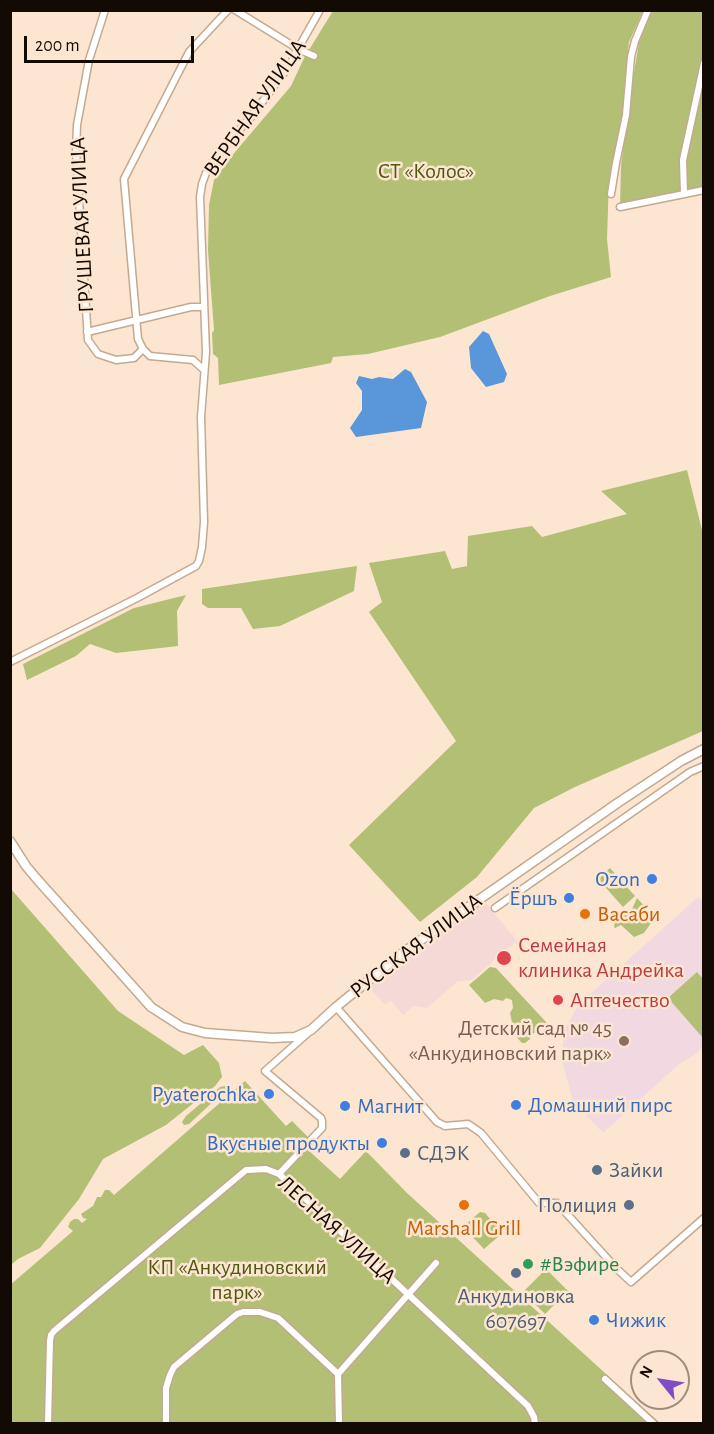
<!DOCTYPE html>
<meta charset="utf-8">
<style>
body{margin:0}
#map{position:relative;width:714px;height:1434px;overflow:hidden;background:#fce6d1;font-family:"Alegreya Sans",sans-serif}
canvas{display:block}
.frame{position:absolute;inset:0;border:12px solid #130a03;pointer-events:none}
.north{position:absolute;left:630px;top:1350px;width:60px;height:60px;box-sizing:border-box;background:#fce6d1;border:2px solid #9f8e7f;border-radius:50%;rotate:300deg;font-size:16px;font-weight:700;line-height:24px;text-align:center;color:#130a03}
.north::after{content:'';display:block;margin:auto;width:21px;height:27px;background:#804dc5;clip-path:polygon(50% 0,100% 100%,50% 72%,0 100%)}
.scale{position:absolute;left:24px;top:36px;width:170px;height:27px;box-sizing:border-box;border:3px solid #130a03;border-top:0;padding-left:8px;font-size:18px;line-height:21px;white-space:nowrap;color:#130a03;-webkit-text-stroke:4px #fce6d1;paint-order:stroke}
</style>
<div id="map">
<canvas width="714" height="1434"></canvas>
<div class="frame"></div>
<div class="north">N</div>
<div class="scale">200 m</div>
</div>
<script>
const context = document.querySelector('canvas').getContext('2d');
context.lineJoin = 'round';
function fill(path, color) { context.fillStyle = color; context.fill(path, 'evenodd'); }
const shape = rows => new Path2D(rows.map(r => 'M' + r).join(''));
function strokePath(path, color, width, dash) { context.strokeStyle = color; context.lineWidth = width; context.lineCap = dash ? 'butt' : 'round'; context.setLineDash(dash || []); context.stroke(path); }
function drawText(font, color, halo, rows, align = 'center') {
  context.font = font + ' "Alegreya Sans",sans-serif'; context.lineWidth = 5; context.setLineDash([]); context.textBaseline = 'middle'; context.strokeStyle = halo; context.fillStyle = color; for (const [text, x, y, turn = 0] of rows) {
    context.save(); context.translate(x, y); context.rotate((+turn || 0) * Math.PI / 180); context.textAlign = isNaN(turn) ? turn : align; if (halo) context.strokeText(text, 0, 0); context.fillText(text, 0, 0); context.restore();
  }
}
fill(shape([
 [485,902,517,941,471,980,458,981,427,1008,414,1006,403,1015,391,1001,385,1005,368,986]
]), '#f4d9d7');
fill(shape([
 [698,897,701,900,703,898,703,1046,697,1053,678,1065,603,1133,573,1101,561,1057,565,1029,579,1004]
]), '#f2d8e0');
fill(shape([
 [333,11,643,11,629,42,622,116,609,179,607,239,611,277,550,296,440,337,368,354,333,357,331,363,219,385,218,358,213,354,213,352,212,333,214,330,208,250,209,205,214,180,230,158,291,86,304,58],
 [651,11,703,11,703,190,620,207,621,165,632,84,639,43],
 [687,470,703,534,703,731,575,787,534,808,477,877,420,922,349,845,456,741,369,612,382,602,369,563,445,551,452,569,467,566,468,536,532,526,542,537,627,514,601,491],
 [357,566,354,591,280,626,253,629,241,608,208,608,202,604,202,589],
 [186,595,177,611,178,646,116,653,90,644,76,656,27,680,23,664,134,608],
 [610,868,635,896,623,907,598,879],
 [11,889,118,1011,184,1055,203,1045,219,1063,222,1077,215,1086,166,1125,103,1159,79,1199,40,1248,18,1259,11,1265],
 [637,898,647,909,643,914,651,923,644,933,634,937,621,925,615,928,614,927,617,915,622,912,632,909],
 [490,967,496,968,546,1022,545,1026,531,1035,530,1039,525,1043,522,1043,511,1031,513,1027,510,1013,513,1008,512,1000,506,998,503,1001,494,999,485,1003,469,985],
 [697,972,703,979,703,1038,668,998],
 [245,1081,286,1126,292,1121,313,1142,307,1149,340,1179,366,1151,407,1193,660,1423,11,1423,10,1285,73,1231,68,1227,70,1222,74,1219,78,1219,82,1223,87,1219,83,1218,81,1214,93,1206,97,1197,101,1197,105,1190,109,1190,114,1195],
 [225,1086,227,1089,227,1091,217,1098,189,1124,184,1125,182,1122,186,1116,220,1087],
 [480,1212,485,1213,499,1229,499,1236,484,1249,463,1227],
 [546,1269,568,1291,545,1314,523,1292]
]), '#b2bf75');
fill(shape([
 [483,331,489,334,507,374,504,382,486,387,471,368,469,347],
 [405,369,411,372,427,402,421,428,356,437,350,428,362,410,362,391,356,383,359,376,372,379,379,377,393,379]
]), '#5996da');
const minor = shape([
 [105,10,89,60,77,125,76,152,88,340,98,354,116,360,134,358,143,349],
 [235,10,298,49,314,56],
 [611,194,616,163,626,115,631,57,635,41,648,10],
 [684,194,683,160,704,63],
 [620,207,704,190],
 [87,332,191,307,203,307],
 [204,370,193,360,150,356,143,349,138,339,124,179,189,52,228,10],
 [10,662,137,598,196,566,199,561,202,547,204,522,201,417,206,352,200,197,202,184,206,173,213,162,226,145,251,117,291,63,295,54,320,10],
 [495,908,690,772,704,766],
 [336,1007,437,1122,445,1126,468,1124,481,1133,539,1203,557,1203,616,1268,631,1282,704,1218],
 [279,1174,322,1128,322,1121,321,1118,265,1071,308,1033],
 [605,1379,654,1424],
 [48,1424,50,1341,51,1335,54,1331,246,1170,266,1169,279,1174,528,1406,534,1417,535,1424],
 [166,1424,166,1388,170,1375,174,1367,237,1314,243,1312,260,1312,278,1318,338,1374],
 [339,1424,338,1374,436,1263]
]);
const tertiary = shape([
 [10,841,26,866,36,878,151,1007,182,1027,205,1033,272,1038,295,1037,311,1030,336,1007,401,954,619,802,681,761,704,749]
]);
strokePath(minor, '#c3a991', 9);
strokePath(tertiary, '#c3a991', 11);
strokePath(minor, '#fff', 6);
strokePath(tertiary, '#fff', 8);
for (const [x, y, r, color] of [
 [652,879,6,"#3f7fe0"],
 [569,898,6,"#3f7fe0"],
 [585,914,6,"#e8710a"],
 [504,958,8,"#e0444e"],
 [558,1000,6,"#e0444e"],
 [624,1041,6,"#8d6e63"],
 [269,1094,6,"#3f7fe0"],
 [516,1105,6,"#3f7fe0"],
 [345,1106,6,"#3f7fe0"],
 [382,1143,6,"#3f7fe0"],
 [405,1153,6,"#5c6f8a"],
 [597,1170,6,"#5c6f8a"],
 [464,1205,6,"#e8710a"],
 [629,1205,6,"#5c6f8a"],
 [528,1264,6,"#2e9e5b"],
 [516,1273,6,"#5c6f8a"],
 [594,1320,6,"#3f7fe0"]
]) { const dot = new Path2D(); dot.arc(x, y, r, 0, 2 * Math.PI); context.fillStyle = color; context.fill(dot); strokePath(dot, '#fce6d1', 2); }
drawText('22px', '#130a03', '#fce6d1', [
 ["ВЕРБНАЯ УЛИЦА",255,108,-55],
 ["ГРУШЕВАЯ УЛИЦА",82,225,-93],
 ["РУССКАЯ УЛИЦА",416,946,-37],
 ["ЛЕСНАЯ УЛИЦА",337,1230,42]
]);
drawText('22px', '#4f5812', '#fce6d1', [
 ["СТ «Колос»",426,171],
 ["КП «Анкудиновский",237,1267],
 ["парк»",237,1292]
]);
drawText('22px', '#366cbe', '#fce6d1', [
 ["Ozon",640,879],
 ["Ёршъ",557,898],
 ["Pyaterochka",257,1094],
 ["Домашний пирс",528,1105,"left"],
 ["Магнит",357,1106,"left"],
 ["Вкусные продукты",370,1143],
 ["Чижик",606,1320,"left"]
], 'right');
drawText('22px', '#c56008', '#fce6d1', [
 ["Васаби",597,914],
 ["Marshall Grill",464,1228,"center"]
], 'left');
drawText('22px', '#be3a42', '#fce6d1', [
 ["Семейная",518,945],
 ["клиника Андрейка",518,970],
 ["Аптечество",570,1000]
], 'left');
drawText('22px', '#785e54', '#fce6d1', [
 ["Детский сад № 45",612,1028],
 ["«Анкудиновский парк»",612,1053]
], 'right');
drawText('22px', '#4e5e75', '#fce6d1', [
 ["СДЭК",417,1153],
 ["Зайки",609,1170],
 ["Полиция",617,1205,"right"],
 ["Анкудиновка",516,1296,"center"],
 ["607697",516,1321,"center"]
], 'left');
drawText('22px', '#27864d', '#fce6d1', [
 ["#Вэфире",540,1264]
], 'left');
</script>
